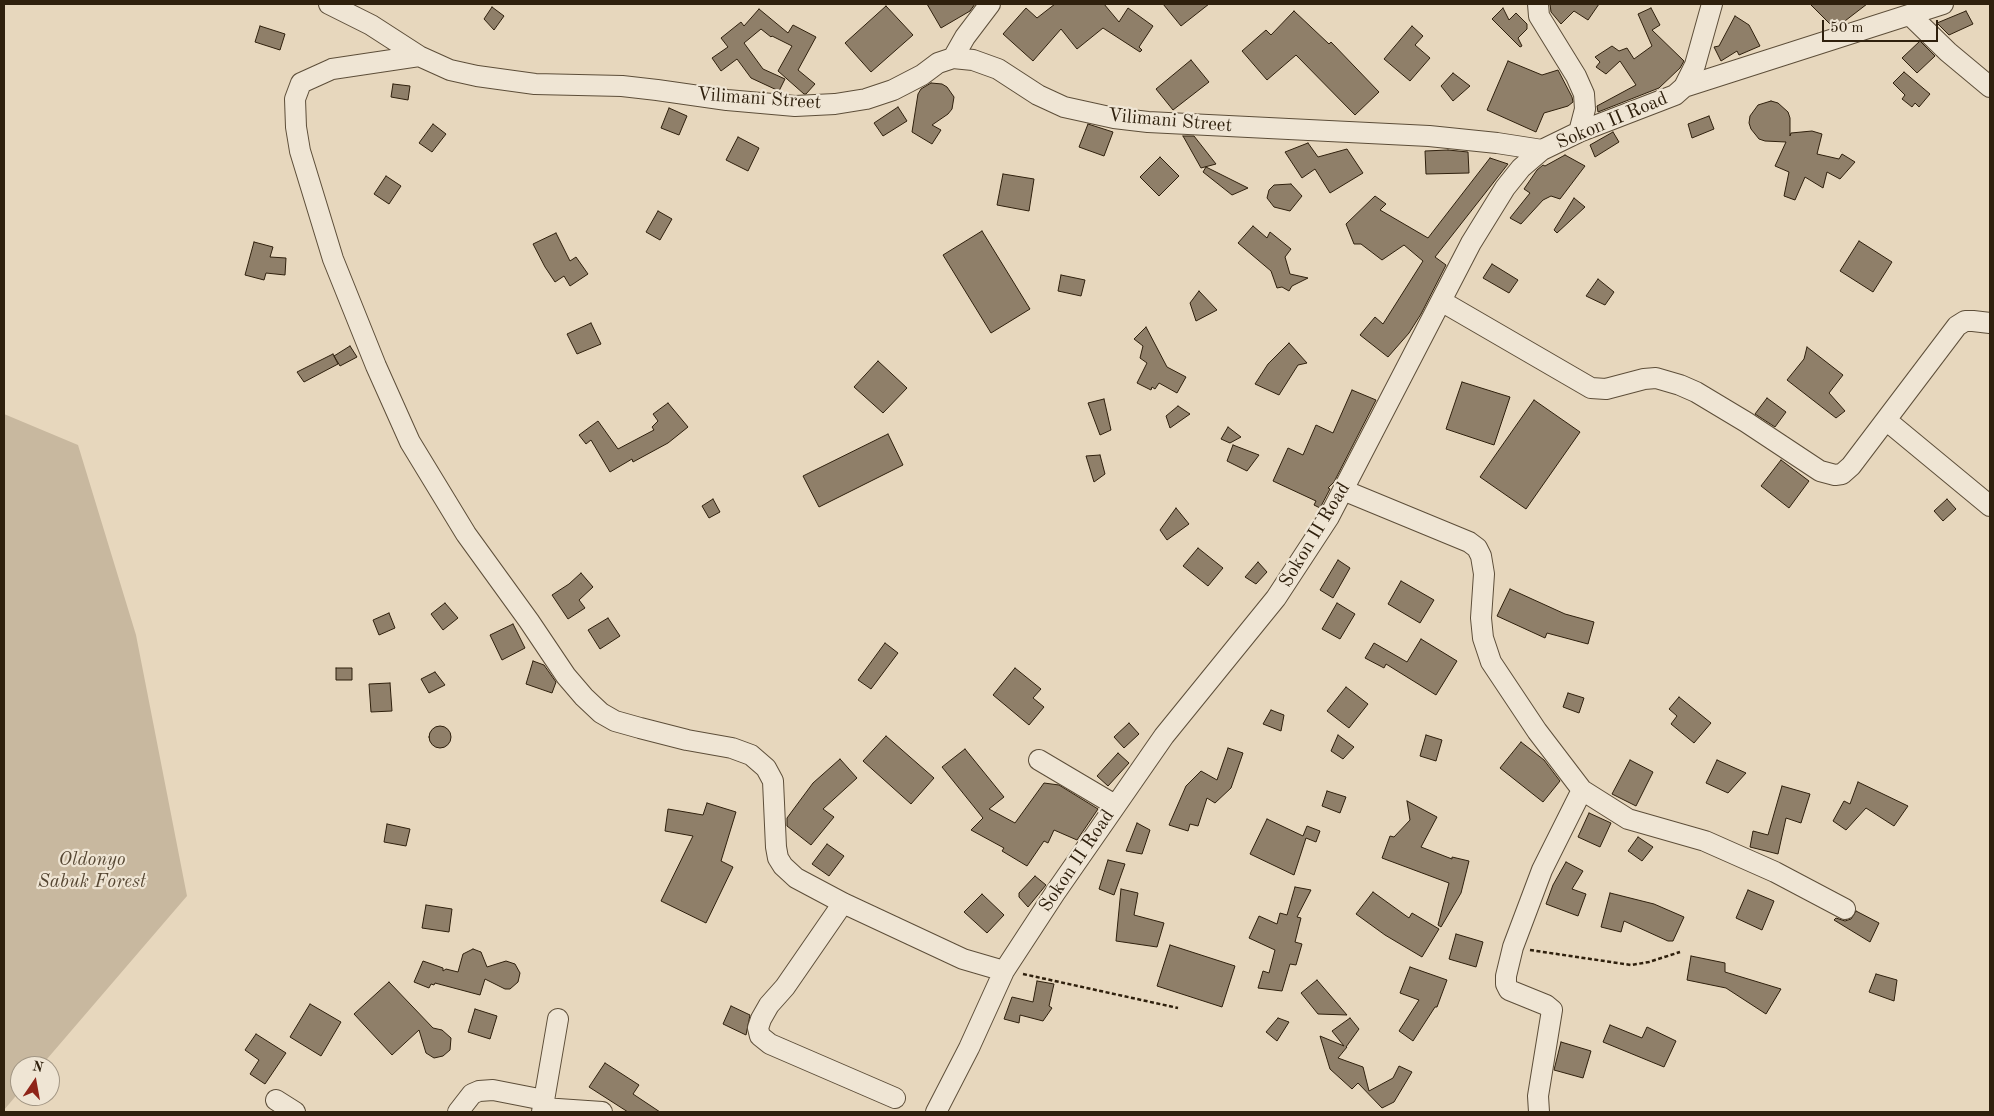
<!DOCTYPE html>
<style>
body{margin:0}
#map{position:relative;width:1994px;height:1116px;overflow:hidden;background:#e7d7bd;font-family:"Old Standard TT",serif}
canvas{display:block}
.frame{position:absolute;inset:0;border:5px solid #2f200d;pointer-events:none}
.north{position:absolute;left:10px;top:1056px;width:50px;height:50px;box-sizing:border-box;background:#efe5d4;border:1px solid #a29684;border-radius:50%;rotate:12deg;font-size:14px;font-weight:700;line-height:20px;text-align:center;color:#2f200d}
.north::after{content:'';display:block;margin:auto;width:18px;height:22px;background:#8f2418;clip-path:polygon(50% 0,100% 100%,50% 72%,0 100%)}
.scale{position:absolute;left:1822px;top:20px;width:116px;height:22px;box-sizing:border-box;border:2px solid #2f200d;border-top:0;padding-left:6px;font-size:15px;line-height:18px;white-space:nowrap;color:#2f200d;-webkit-text-stroke:4px #efe5d4;paint-order:stroke}
</style>
<div id="map">
<canvas width="1994" height="1116"></canvas>
<div class="frame"></div>
<div class="north">N</div>
<div class="scale">50 m</div>
</div>
<script>
const context = document.querySelector('canvas').getContext('2d');
context.lineJoin = 'round';
function fill(path, color) { context.fillStyle = color; context.fill(path, 'evenodd'); }
const shape = rows => new Path2D(rows.map(r => 'M' + r).join(''));
function strokePath(path, color, width, dash) { context.strokeStyle = color; context.lineWidth = width; context.lineCap = dash ? 'butt' : 'round'; context.setLineDash(dash || []); context.stroke(path); }
function drawText(font, color, halo, rows, align = 'center') {
  context.font = font + ' "Old Standard TT",serif'; context.lineWidth = 4.5; context.setLineDash([]); context.textBaseline = 'middle'; context.strokeStyle = halo; context.fillStyle = color; for (const [text, x, y, turn = 0] of rows) {
    context.save(); context.translate(x, y); context.rotate((+turn || 0) * Math.PI / 180); context.textAlign = isNaN(turn) ? turn : align; if (halo) context.strokeText(text, 0, 0); context.fillText(text, 0, 0); context.restore();
  }
}
fill(shape([
 [4,414,78,445,136,635,187,896,41,1066,20,1066,20,1091,4,1110]
]), '#c8b89f');
const building = shape([
 [927,4,975,4,970,11,941,28,927,4],
 [1055,4,1104,4,1119,22,1128,8,1153,26,1139,47,1142,50,1140,52,1103,28,1077,49,1061,29,1033,61,1003,34,1026,8,1037,18,1055,4],
 [1163,4,1209,4,1181,26,1163,4],
 [1550,4,1599,4,1588,20,1574,11,1561,24,1551,12,1550,4],
 [1810,4,1867,4,1841,24,1833,27,1810,4],
 [886,6,913,35,871,72,845,43,886,6],
 [492,7,504,16,494,30,484,19,492,7],
 [1503,8,1509,20,1516,13,1527,24,1527,29,1518,38,1522,46,1520,47,1492,19,1503,8],
 [1651,8,1660,25,1652,30,1684,61,1680,68,1659,88,1598,112,1597,106,1636,85,1620,61,1606,74,1596,67,1600,62,1595,57,1612,46,1619,51,1627,48,1634,59,1652,46,1638,14,1651,8],
 [759,9,788,33,793,25,816,37,798,70,815,84,806,94,804,94,778,71,792,46,772,36,771,37,761,29,744,43,763,69,785,79,779,91,751,78,737,59,721,71,712,58,728,47,721,38,741,22,744,26,759,9],
 [1294,11,1329,44,1331,42,1379,92,1355,115,1296,55,1267,80,1242,51,1266,30,1271,35,1294,11],
 [1966,11,1973,24,1949,35,1937,23,1966,11],
 [1735,16,1749,25,1760,46,1739,55,1737,51,1721,61,1714,47,1719,46,1735,16],
 [260,26,285,34,280,50,255,42,260,26],
 [1412,26,1423,36,1415,45,1430,58,1410,81,1384,59,1412,26],
 [1920,41,1935,56,1917,73,1902,58,1920,41],
 [1191,60,1209,82,1173,110,1156,89,1191,60],
 [1508,61,1542,75,1558,70,1572,97,1573,102,1568,106,1544,113,1536,132,1487,110,1508,61],
 [1904,72,1930,94,1919,107,1915,103,1912,107,1902,99,1905,95,1893,83,1904,72],
 [1453,73,1470,86,1453,101,1441,86,1453,73],
 [931,83,942,84,947,87,954,97,952,109,948,114,932,125,941,130,932,144,912,132,918,94,921,89,931,83],
 [393,84,410,86,408,100,391,97,393,84],
 [1771,101,1778,103,1788,112,1790,118,1790,136,1791,133,1812,131,1822,134,1817,154,1839,159,1842,154,1855,162,1840,179,1827,172,1823,188,1805,177,1795,200,1784,196,1789,172,1775,166,1786,142,1765,141,1759,139,1751,129,1749,123,1750,116,1758,105,1771,101],
 [898,107,907,121,883,136,874,123,898,107],
 [669,108,687,116,679,135,661,128,669,108],
 [1709,116,1714,129,1692,138,1688,124,1709,116],
 [433,124,446,134,432,152,419,143,433,124],
 [1088,124,1113,132,1104,156,1079,147,1088,124],
 [1613,132,1619,142,1595,157,1590,145,1613,132],
 [1183,136,1194,136,1216,164,1201,168,1183,136],
 [738,137,759,148,748,171,726,160,738,137],
 [1308,143,1318,157,1347,149,1363,173,1330,193,1315,169,1302,178,1285,152,1308,143],
 [1448,150,1468,152,1469,173,1426,174,1425,151,1448,150],
 [1565,155,1585,166,1560,199,1551,196,1543,200,1521,224,1510,218,1530,193,1524,189,1537,170,1543,165,1545,166,1565,155],
 [1160,157,1179,176,1159,196,1140,177,1160,157],
 [1490,158,1508,164,1435,257,1446,265,1421,314,1409,333,1388,357,1360,335,1375,317,1383,324,1423,261,1404,245,1382,260,1361,244,1354,244,1346,224,1375,196,1386,204,1380,210,1428,238,1490,158],
 [1206,167,1248,188,1232,195,1203,172,1206,167],
 [1003,174,1034,179,1029,211,997,205,1003,174],
 [386,176,401,186,389,204,374,194,386,176],
 [1291,184,1302,196,1290,211,1274,207,1267,198,1269,190,1274,185,1291,184],
 [1574,198,1585,207,1557,233,1554,230,1574,198],
 [658,211,672,219,660,240,646,232,658,211],
 [1253,226,1267,238,1270,232,1291,249,1285,257,1290,274,1308,278,1292,286,1289,291,1282,287,1277,288,1271,271,1238,243,1253,226],
 [982,231,1030,309,991,333,943,255,982,231],
 [556,233,570,261,576,257,588,274,570,286,564,276,555,282,545,267,533,244,556,233],
 [1859,241,1892,262,1873,292,1840,271,1859,241],
 [254,242,273,247,270,257,286,258,285,275,266,273,264,280,245,275,254,242],
 [1492,264,1518,280,1509,293,1483,278,1492,264],
 [1061,275,1085,280,1081,296,1058,291,1061,275],
 [1598,279,1614,292,1605,305,1586,296,1598,279],
 [1199,291,1217,310,1196,321,1190,303,1199,291],
 [591,323,601,344,577,354,567,334,591,323],
 [1146,327,1167,367,1186,377,1177,393,1159,383,1155,389,1152,387,1151,390,1137,383,1147,363,1140,358,1143,346,1134,339,1146,327],
 [1289,343,1307,363,1298,365,1279,395,1255,384,1268,364,1289,343],
 [350,346,357,357,340,366,334,356,350,346],
 [1807,347,1843,375,1829,393,1845,411,1836,418,1787,380,1804,359,1807,347],
 [333,354,338,364,304,382,297,372,333,354],
 [878,361,907,388,883,413,854,387,878,361],
 [1462,382,1510,397,1494,445,1446,429,1462,382],
 [1352,390,1376,400,1334,482,1328,488,1330,489,1320,508,1314,505,1316,501,1273,481,1288,448,1303,455,1316,425,1333,433,1352,390],
 [1767,398,1786,412,1775,427,1755,414,1767,398],
 [1104,399,1111,430,1100,435,1088,403,1104,399],
 [1534,400,1580,432,1526,509,1480,477,1534,400],
 [668,403,688,427,668,443,633,462,632,459,610,472,591,440,586,444,579,435,598,421,618,449,654,430,652,427,658,421,653,414,668,403],
 [1178,406,1190,414,1170,428,1166,416,1178,406],
 [1228,427,1241,437,1230,443,1221,439,1228,427],
 [888,434,903,465,819,507,803,476,888,434],
 [1233,445,1259,455,1247,471,1227,461,1233,445],
 [1100,455,1105,474,1094,482,1086,456,1100,455],
 [1781,460,1809,481,1789,508,1761,486,1781,460],
 [713,499,720,512,709,518,702,506,713,499],
 [1947,499,1956,509,1943,521,1934,511,1947,499],
 [1176,508,1189,524,1167,540,1160,530,1176,508],
 [1198,548,1223,568,1208,586,1183,566,1198,548],
 [1338,560,1350,568,1333,598,1320,590,1338,560],
 [1258,562,1267,572,1256,584,1245,577,1258,562],
 [581,573,593,587,579,600,585,608,568,619,552,595,569,584,581,573],
 [1401,581,1434,600,1420,623,1388,604,1401,581],
 [1510,589,1565,614,1594,622,1588,644,1547,633,1545,638,1497,616,1510,589],
 [445,603,458,618,443,630,431,614,445,603],
 [1337,603,1355,614,1340,639,1322,629,1337,603],
 [389,613,395,628,379,635,373,620,389,613],
 [608,618,620,636,600,649,588,630,608,618],
 [513,624,525,648,502,660,490,635,513,624],
 [1421,639,1457,661,1436,695,1386,664,1384,668,1365,658,1374,643,1407,662,1421,639],
 [885,643,898,653,871,689,858,680,885,643],
 [533,661,544,665,556,682,552,693,526,684,533,661],
 [336,668,352,668,352,680,336,680,336,668],
 [1015,668,1041,689,1033,698,1044,707,1029,725,993,695,1015,668],
 [435,672,445,685,429,693,421,679,435,672],
 [390,683,392,711,371,712,369,684,390,683],
 [1346,687,1368,704,1349,728,1327,711,1346,687],
 [1568,693,1584,698,1579,713,1563,707,1568,693],
 [1679,697,1711,723,1694,743,1671,724,1677,716,1669,709,1679,697],
 [1271,710,1284,715,1281,731,1263,724,1271,710],
 [1129,723,1139,734,1124,748,1114,737,1129,723],
 '429 737a11 11 0 1 1 22 0a11 11 0 1 1-22 0Z',
 [1338,735,1354,747,1343,759,1331,751,1338,735],
 [1426,735,1442,740,1436,761,1420,756,1426,735],
 [886,736,934,778,911,804,863,761,886,736],
 [1521,742,1544,760,1560,781,1543,802,1500,768,1521,742],
 [1228,748,1243,753,1231,788,1215,803,1207,798,1198,826,1190,824,1188,831,1169,825,1186,786,1201,771,1217,780,1228,748],
 [965,749,1004,797,989,809,1015,823,1044,783,1059,785,1098,809,1077,840,1054,830,1048,843,1044,841,1027,866,1002,851,1004,848,971,830,983,818,942,767,965,749],
 [1118,753,1129,763,1108,786,1097,776,1118,753],
 [840,759,857,778,823,809,834,817,811,845,787,826,787,818,813,783,840,759],
 [1630,760,1653,772,1636,806,1612,794,1630,760],
 [1717,760,1746,773,1728,793,1706,783,1717,760],
 [1858,782,1908,806,1894,826,1866,808,1846,830,1833,821,1844,801,1850,804,1858,782],
 [1782,786,1810,794,1801,823,1786,818,1778,854,1750,847,1753,831,1768,835,1782,786],
 [1327,791,1346,797,1340,813,1322,806,1327,791],
 [1407,801,1437,817,1421,847,1452,859,1452,857,1469,861,1461,893,1441,927,1438,925,1449,883,1382,858,1390,836,1394,837,1410,820,1407,801],
 [707,803,736,812,721,861,733,867,706,923,661,901,693,836,665,831,668,809,703,815,707,803],
 [1589,813,1611,823,1600,847,1578,837,1589,813],
 [1267,819,1303,836,1307,826,1320,831,1316,842,1306,838,1294,875,1250,854,1267,819],
 [1137,823,1150,830,1142,854,1126,851,1137,823],
 [387,824,410,829,406,846,384,842,387,824],
 [1638,837,1653,847,1642,861,1628,851,1638,837],
 [827,844,844,856,829,876,812,864,827,844],
 [1108,860,1125,864,1114,895,1099,889,1108,860],
 [1566,862,1583,871,1572,889,1586,894,1578,916,1546,904,1553,885,1566,862],
 [1035,876,1046,885,1028,907,1019,897,1019,893,1035,876],
 [1295,887,1311,890,1297,917,1301,918,1295,942,1302,944,1296,965,1290,964,1282,991,1258,988,1263,971,1269,973,1275,950,1249,938,1259,916,1277,924,1280,913,1287,915,1295,887],
 [1121,889,1138,893,1134,915,1164,923,1157,947,1116,941,1121,889],
 [1748,890,1774,901,1762,930,1736,918,1748,890],
 [1373,892,1409,918,1412,913,1439,929,1422,957,1385,935,1356,914,1373,892],
 [1610,893,1654,904,1684,917,1673,941,1668,941,1624,921,1621,932,1601,927,1610,893],
 [982,894,1004,915,987,933,964,912,982,894],
 [426,905,452,909,449,932,422,928,426,905],
 [1856,911,1879,923,1870,942,1834,920,1836,918,1845,921,1851,919,1856,911],
 [1456,934,1483,942,1476,967,1449,959,1456,934],
 [1170,945,1235,966,1222,1007,1157,986,1170,945],
 [473,949,481,952,487,967,506,961,515,964,520,973,518,982,510,989,505,989,485,979,480,995,435,983,434,985,431,984,429,988,414,982,423,961,443,968,443,971,446,969,458,972,463,954,473,949],
 [1691,956,1725,963,1725,972,1781,989,1766,1014,1726,988,1687,980,1691,956],
 [1410,967,1447,980,1437,1007,1435,1007,1413,1041,1399,1031,1419,1000,1400,993,1410,967],
 [1876,974,1897,980,1894,1001,1869,992,1876,974],
 [1317,980,1347,1015,1318,1014,1301,993,1317,980],
 [1037,981,1054,984,1049,1006,1052,1008,1043,1021,1020,1015,1019,1023,1004,1019,1012,997,1033,1002,1037,981],
 [389,982,433,1028,442,1030,451,1038,450,1050,443,1056,434,1058,426,1053,419,1030,392,1055,354,1014,389,982],
 [310,1004,341,1022,321,1056,290,1037,310,1004],
 [731,1006,750,1015,746,1035,723,1024,731,1006],
 [475,1009,497,1016,490,1039,468,1032,475,1009],
 [1278,1018,1289,1022,1277,1041,1266,1032,1278,1018],
 [1350,1018,1359,1029,1346,1047,1347,1047,1338,1058,1363,1067,1369,1091,1393,1078,1399,1066,1412,1072,1394,1102,1382,1108,1358,1083,1352,1089,1330,1069,1320,1036,1344,1046,1332,1031,1350,1018],
 [1610,1025,1642,1038,1647,1027,1676,1041,1664,1067,1603,1042,1610,1025],
 [256,1034,286,1053,265,1084,250,1074,259,1060,245,1050,256,1034],
 [1561,1042,1591,1051,1583,1078,1554,1070,1561,1042],
 [605,1063,639,1085,633,1094,660,1112,628,1112,589,1087,605,1063]
]);
fill(building, '#8f7f69');
strokePath(building, '#2f200d', 1);
const minor = shape([
 [329,4,371,25,419,56,450,70,477,76,535,84,622,86,657,90,727,100,795,106,835,104,866,99,893,90,922,75,938,63,953,58,973,60,998,69,1038,95,1064,107,1114,118,1148,122,1429,136,1497,143,1542,150],
 [1538,4,1539,16,1576,76,1584,94,1585,109,1579,132],
 [1910,15,1948,52,1990,87],
 [419,56,332,69,301,83,295,99,296,127,300,151,333,259,376,366,410,442,466,534,529,621,566,676,584,697,601,713,615,721,640,728,687,740,732,748,751,755,766,768,773,781,776,847,778,858,783,866,796,878,843,903,963,959,1004,971],
 [953,58,965,37,990,4],
 [1684,87,1943,4],
 [1441,301,1591,388,1606,389,1644,379,1656,378,1680,385,1696,392,1746,422,1820,471,1835,475,1842,474,1851,466,1957,326,1965,321,1973,321,1990,323],
 [1886,420,1990,506],
 [1343,490,1469,542,1477,548,1481,556,1484,574,1481,618,1483,638,1491,662,1537,731,1582,790,1628,819,1705,841,1775,872,1845,909],
 [1039,760,1115,805],
 [843,903,785,987,769,1005,761,1019,758,1028,760,1036,770,1044,895,1098],
 [276,1100,295,1112],
 [543,1108,602,1112],
 [458,1112,472,1094,479,1091,493,1090,544,1100],
 [542,1112,558,1019],
 [936,1112,969,1048,1004,971,1055,893,1164,736,1276,598,1329,517,1471,243,1505,188,1521,168,1542,150,1579,132,1675,95,1684,87,1695,65,1712,4],
 [1539,1112,1538,1096,1552,1010,1546,1005,1509,990,1506,984,1506,976,1513,947,1542,870,1582,790]
]);
strokePath(minor, '#5d4e39', 22);
strokePath(shape([
 [1530,950,1631,965,1649,962,1680,952],
 [1023,974,1178,1008]
]), '#2f200d', 2.5, [4, 2.5]);
strokePath(minor, '#efe5d4', 20);
drawText('19px', '#2f200d', '#efe5d4', [
 ["Vilimani Street",759,99,4],
 ["Vilimani Street",1170,121,5],
 ["Sokon II Road",1612,121,-23],
 ["Sokon II Road",1315,535,-59],
 ["Sokon II Road",1077,861,-56]
]);
drawText('italic 19px', '#554632', '#efe5d4', [
 ["Oldonyo",92,860],
 ["Sabuk Forest",92,882]
]);
</script>
